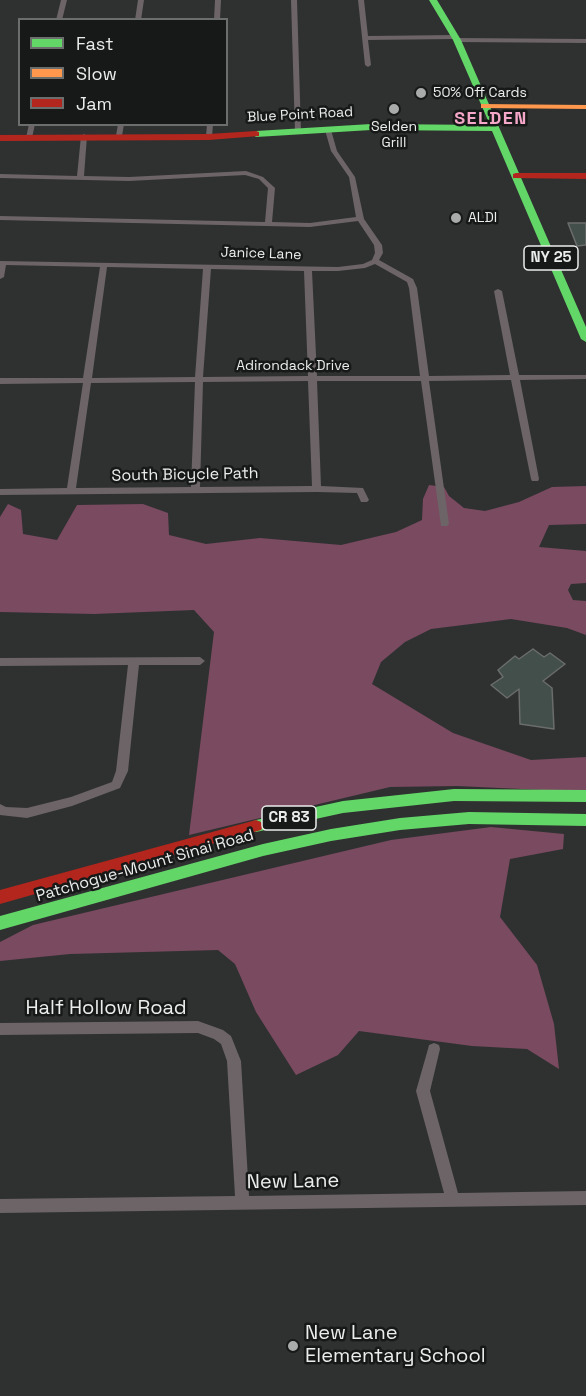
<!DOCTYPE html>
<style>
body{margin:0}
#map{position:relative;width:586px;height:1396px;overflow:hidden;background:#2f3130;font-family:"Space Grotesk",sans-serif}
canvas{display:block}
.legend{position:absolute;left:18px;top:18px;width:210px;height:108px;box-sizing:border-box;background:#171918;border:2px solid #6b6e6c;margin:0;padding:8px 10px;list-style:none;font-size:18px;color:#eaedeb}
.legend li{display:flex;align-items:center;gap:12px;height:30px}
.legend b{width:30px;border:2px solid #6b6e6c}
</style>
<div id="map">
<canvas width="586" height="1396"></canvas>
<ul class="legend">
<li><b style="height:8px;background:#63d668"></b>Fast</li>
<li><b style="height:8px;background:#ff974d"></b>Slow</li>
<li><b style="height:8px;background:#b3261e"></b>Jam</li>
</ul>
</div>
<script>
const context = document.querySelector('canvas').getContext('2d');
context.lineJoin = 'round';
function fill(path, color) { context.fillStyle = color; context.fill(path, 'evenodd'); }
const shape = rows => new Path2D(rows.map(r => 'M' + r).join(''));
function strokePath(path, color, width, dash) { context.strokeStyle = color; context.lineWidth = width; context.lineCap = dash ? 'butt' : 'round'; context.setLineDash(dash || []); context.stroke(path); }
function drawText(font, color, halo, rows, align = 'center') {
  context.font = font + ' "Space Grotesk",sans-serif'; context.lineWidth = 5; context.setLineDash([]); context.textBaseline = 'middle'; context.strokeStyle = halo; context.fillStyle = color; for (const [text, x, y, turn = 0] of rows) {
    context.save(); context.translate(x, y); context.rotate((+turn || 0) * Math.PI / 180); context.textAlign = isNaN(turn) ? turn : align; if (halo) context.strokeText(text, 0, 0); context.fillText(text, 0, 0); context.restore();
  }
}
fill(shape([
 [429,485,444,487,449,496,464,508,485,511,519,502,552,487,586,486,586,524,549,525,539,547,586,551,586,583,571,584,568,590,573,600,586,601,586,635,567,628,511,619,431,629,405,642,381,662,372,684,453,733,531,760,586,757,586,792,457,786,390,787,189,835,214,632,194,610,94,614,0,612,0,517,8,504,21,510,23,534,57,540,77,505,143,504,168,513,169,535,206,544,260,538,341,545,396,532,422,520,423,499],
 [491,827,564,834,563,849,510,859,500,917,537,965,554,1024,559,1069,527,1049,472,1046,359,1031,338,1055,296,1075,256,1012,235,964,218,950,70,954,0,961,0,942,33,925,391,840]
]), '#7a4a60');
const building = shape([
 [568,223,586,223,586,245,577,246,568,223],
 [533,649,544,657,550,653,565,664,543,681,552,688,554,729,520,724,519,689,507,698,491,685,503,677,498,670,515,656,519,659,533,649]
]);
fill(building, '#424f4a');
strokePath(building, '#6b6d6c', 1.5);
fill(shape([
 [61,0,67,0,62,20,56,20,61,0],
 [138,0,144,0,141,20,135,20,138,0],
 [215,0,221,0,220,20,214,20,215,0],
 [291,0,297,0,301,132,298,134,295,132,291,0],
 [358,0,364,0,368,36,455,35,457,36,457,38,586,39,586,43,457,42,455,41,455,39,368,40,371,65,368,67,365,65,358,0],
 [29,124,35,124,32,138,29,140,26,138,29,124],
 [118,124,124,124,122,136,119,138,116,136,118,124],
 [207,124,213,124,212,137,209,139,206,137,207,124],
 [328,128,331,130,337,151,355,177,364,219,382,245,383,253,379,260,413,279,417,288,429,376,510,375,494,291,498,289,502,291,519,375,586,375,586,379,520,380,539,479,538,481,532,481,531,479,511,380,429,381,449,524,447,526,441,526,421,381,317,381,321,486,363,488,369,500,367,502,361,502,357,493,317,492,0,495,0,489,67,488,83,383,0,384,0,378,83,378,100,267,6,265,4,277,0,279,0,261,338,267,363,264,372,260,375,253,374,245,358,221,310,227,0,220,0,216,265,222,268,188,259,179,245,175,129,181,0,178,0,174,77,176,81,136,84,134,87,136,84,176,129,177,246,171,263,177,275,188,272,222,310,223,356,217,349,177,331,151,325,130,328,128],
 [375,264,407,282,409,288,420,376,317,376,312,271,338,271,365,268,375,264],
 [107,267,203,269,195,377,92,378,107,267],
 [211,269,304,271,308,376,203,377,211,269],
 [308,381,312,486,200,487,203,382,308,381],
 [195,382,191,487,76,488,91,383,195,382],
 [200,657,205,661,200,665,139,665,128,771,120,788,72,806,27,818,0,815,0,804,6,807,27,808,71,797,112,782,116,771,128,665,0,666,0,658,200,657],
 [198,1021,223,1030,231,1036,241,1061,249,1196,444,1193,416,1091,428,1049,429,1045,434,1043,439,1045,440,1049,430,1091,458,1193,586,1191,586,1205,0,1213,0,1199,235,1196,227,1061,221,1044,214,1039,198,1033,0,1035,0,1023,198,1021]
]), '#6c6467');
fill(shape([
 [429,0,437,0,461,40,586,327,586,342,581,339,492,131,371,130,256,137,252,134,256,131,371,124,490,125,453,40,429,0],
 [454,789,586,790,586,802,454,801,343,813,256,832,251,830,249,826,251,822,256,820,343,801,454,789],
 [469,812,586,814,586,826,469,824,400,830,331,841,263,856,0,930,0,916,263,844,331,829,400,818,469,812]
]), '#63d668');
fill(shape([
 [481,104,586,105,586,109,484,108,481,108,481,104]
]), '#ff974d');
fill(shape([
 [256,131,259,132,259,136,209,140,0,141,0,135,209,134,256,131],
 [516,173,586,173,586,179,513,178,513,174,516,173],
 [256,820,261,822,263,826,261,830,0,904,0,890,256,820]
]), '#b3261e');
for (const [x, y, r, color] of [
 [421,93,6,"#a9abaa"],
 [394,109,6,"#a9abaa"],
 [456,218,6,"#a9abaa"],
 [293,1346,6,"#a9abaa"]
]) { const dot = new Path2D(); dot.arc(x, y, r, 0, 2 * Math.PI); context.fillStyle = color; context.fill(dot); strokePath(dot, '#171918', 2); }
drawText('14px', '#eaedeb', '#171918', [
 ["50% Off Cards",433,93],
 ["Selden",394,127,"center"],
 ["Grill",394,143,"center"],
 ["ALDI",468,218]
], 'left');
drawText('14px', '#eaedeb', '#171918', [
 ["Blue Point Road",300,115,-3],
 ["Janice Lane",261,254,2],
 ["Adirondack Drive",293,366]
]);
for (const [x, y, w] of [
 [551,258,54],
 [289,818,54]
]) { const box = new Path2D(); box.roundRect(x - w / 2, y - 12, w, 24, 4.5); context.fillStyle = '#171918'; context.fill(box); strokePath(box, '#eaedeb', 1.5); }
drawText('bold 15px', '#eaedeb', null, [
 ["NY 25",551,258],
 ["CR 83",289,818]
]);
drawText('16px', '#eaedeb', '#171918', [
 ["South Bicycle Path",185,475,-1],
 ["Patchogue-Mount Sinai Road",145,866,-16]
]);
context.letterSpacing = '1.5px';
drawText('bold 18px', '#f4a7c8', '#171918', [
 ["SELDEN",491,119]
]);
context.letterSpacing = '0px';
drawText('20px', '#eaedeb', '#171918', [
 ["Half Hollow Road",106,1009],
 ["New Lane",293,1182,-1]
]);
drawText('20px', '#eaedeb', '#171918', [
 ["New Lane",305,1334],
 ["Elementary School",305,1357]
], 'left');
</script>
